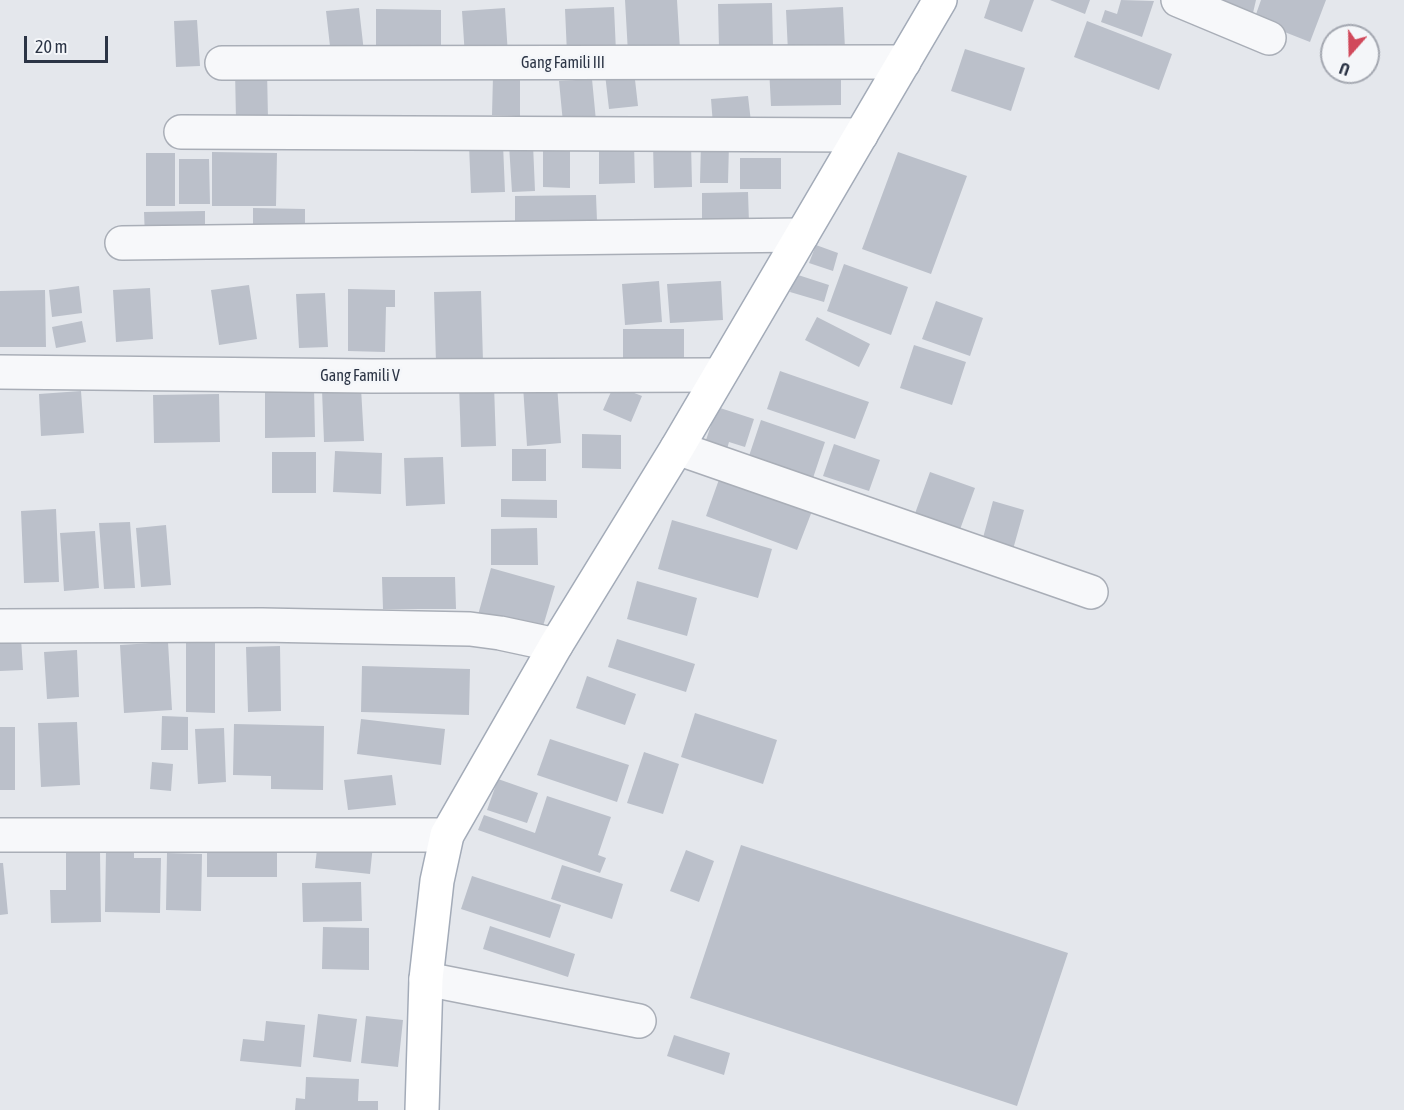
<!DOCTYPE html>
<style>
body{margin:0}
#map{position:relative;width:1404px;height:1110px;overflow:hidden;background:#e4e7ec;font-family:"Asap Condensed",sans-serif}
canvas{display:block}
.north{position:absolute;left:1320px;top:24px;width:60px;height:60px;box-sizing:border-box;background:#f4f6f9;border:2px solid #a4a8b1;border-radius:50%;rotate:200deg;font-size:16px;font-weight:700;line-height:24px;text-align:center;color:#2b3445}
.north::after{content:'';display:block;margin:auto;width:21px;height:27px;background:#d1495b;clip-path:polygon(50% 0,100% 100%,50% 72%,0 100%)}
.scale{position:absolute;left:24px;top:36px;width:84px;height:27px;box-sizing:border-box;border:3px solid #2b3445;border-top:0;padding-left:8px;font-size:18px;line-height:21px;white-space:nowrap;color:#2b3445;-webkit-text-stroke:4px #f4f6f9;paint-order:stroke}
</style>
<div id="map">
<canvas width="1404" height="1110"></canvas>
<div class="north">U</div>
<div class="scale">20 m</div>
</div>
<script>
const context = document.querySelector('canvas').getContext('2d');
context.lineJoin = 'round';
function fill(path, color) { context.fillStyle = color; context.fill(path, 'evenodd'); }
const shape = rows => new Path2D(rows.map(r => 'M' + r).join(''));
function strokePath(path, color, width, dash) { context.strokeStyle = color; context.lineWidth = width; context.lineCap = dash ? 'butt' : 'round'; context.setLineDash(dash || []); context.stroke(path); }
function drawText(font, color, halo, rows, align = 'center') {
  context.font = font + ' "Asap Condensed",sans-serif'; context.lineWidth = 5; context.setLineDash([]); context.textBaseline = 'middle'; context.strokeStyle = halo; context.fillStyle = color; for (const [text, x, y, turn = 0] of rows) {
    context.save(); context.translate(x, y); context.rotate((+turn || 0) * Math.PI / 180); context.textAlign = isNaN(turn) ? turn : align; if (halo) context.strokeText(text, 0, 0); context.fillText(text, 0, 0); context.restore();
  }
}
fill(shape([
 [625,0,677,0,680,50,628,53],
 [990,0,1034,0,1022,32,984,18],
 [1050,0,1090,0,1085,14],
 [1121,0,1154,1,1142,37,1101,22,1105,10,1117,14],
 [1222,0,1256,0,1253,13,1220,5],
 [1261,0,1326,0,1310,42,1254,20],
 [772,3,773,47,719,48,718,4],
 [614,7,616,52,567,54,565,9],
 [843,7,845,49,788,52,786,10],
 [359,8,364,52,331,55,326,11],
 [505,8,508,55,465,57,462,11],
 [376,9,441,10,441,53,376,52],
 [197,20,200,66,176,67,174,21],
 [1087,21,1172,54,1159,90,1074,57],
 [965,49,1025,68,1011,111,951,91],
 [841,67,841,105,771,106,769,68],
 [235,70,267,70,268,119,236,120],
 [634,71,638,106,609,109,605,74],
 [493,76,520,76,520,116,492,115],
 [592,79,596,121,563,123,559,81],
 [748,96,751,122,713,125,711,99],
 [634,143,635,183,599,184,599,144],
 [691,143,692,187,654,188,653,144],
 [701,143,729,144,728,183,700,183],
 [503,144,505,192,471,193,469,145],
 [533,144,535,191,512,192,509,145],
 [543,144,570,145,570,188,543,187],
 [212,152,277,153,276,206,212,206],
 [898,152,967,176,931,274,862,249],
 [146,153,175,153,175,206,146,206],
 [740,158,781,158,781,189,740,189],
 [179,159,209,159,210,204,179,204],
 [748,192,749,223,702,224,702,193],
 [596,195,597,221,515,223,515,196],
 [253,208,305,209,305,238,253,237],
 [205,211,205,236,145,238,144,212],
 [816,245,838,253,833,271,809,263],
 [844,264,908,287,891,335,827,311],
 [795,274,829,285,824,302,790,292],
 [659,281,662,322,625,325,622,284],
 [721,281,723,320,670,323,667,284],
 [249,285,257,339,219,345,211,290],
 [79,286,82,313,52,317,49,290],
 [150,288,153,339,116,342,113,290],
 [348,289,395,290,395,307,386,307,385,352,348,351],
 [45,290,46,347,0,347,0,291],
 [481,291,483,362,436,363,434,292],
 [325,293,328,347,299,348,296,294],
 [936,301,983,318,970,356,922,339],
 [817,317,870,344,859,367,805,340],
 [82,321,86,342,56,348,52,327],
 [623,329,684,329,684,359,623,359],
 [914,345,966,362,952,405,900,388],
 [780,371,869,402,855,439,767,409],
 [459,384,494,384,496,446,461,447],
 [557,384,561,443,527,446,523,386],
 [614,385,642,396,631,422,603,410],
 [265,386,314,386,315,437,265,438],
 [361,388,364,441,324,442,322,390],
 [81,391,84,433,41,436,39,394],
 [219,394,220,442,154,443,153,395],
 [717,407,754,419,745,447,729,442,725,456,703,449],
 [761,420,825,442,813,478,749,456],
 [582,434,621,435,621,469,582,468],
 [834,444,880,460,869,491,823,476],
 [512,449,546,449,546,481,512,481],
 [335,451,382,453,381,494,333,492],
 [272,452,316,452,316,493,272,493],
 [443,457,445,504,406,506,404,458],
 [722,471,814,506,797,550,706,516],
 [930,472,975,488,958,535,913,519],
 [501,499,557,500,557,518,501,517],
 [993,501,1024,510,1012,553,981,545],
 [56,509,59,582,24,583,21,511],
 [672,520,772,549,758,598,658,569],
 [130,522,135,588,104,589,99,523],
 [166,525,171,585,141,587,136,528],
 [537,528,538,565,491,565,491,529],
 [95,531,99,588,64,591,60,533],
 [491,568,555,586,541,633,478,615],
 [382,577,455,577,456,609,383,609],
 [637,581,697,598,687,636,627,619],
 [186,637,215,638,215,713,186,712],
 [21,638,23,670,0,671,0,639],
 [617,639,695,664,686,692,608,667],
 [168,642,172,710,124,713,120,645],
 [280,646,281,711,248,712,246,647],
 [77,650,79,697,47,699,44,652],
 [362,666,470,669,469,715,361,712],
 [587,676,636,694,625,725,576,708],
 [695,713,777,740,763,784,681,757],
 [162,716,188,717,188,750,161,750],
 [361,719,445,729,441,765,357,754],
 [77,722,80,785,41,787,38,723],
 [234,724,324,726,323,790,271,789,271,776,233,775],
 [0,727,15,727,15,790,0,790],
 [224,728,226,782,198,784,195,729],
 [550,739,629,765,617,802,537,775],
 [644,752,679,764,663,814,627,803],
 [152,762,173,764,171,791,150,789],
 [392,775,396,805,348,810,344,780],
 [498,779,538,793,527,823,487,810],
 [547,796,611,817,598,855,606,858,600,873,478,830,484,815,535,833],
 [318,839,373,845,370,874,315,868],
 [207,842,277,842,277,877,207,877],
 [741,845,1068,953,1017,1106,690,998],
 [106,850,134,851,134,858,161,858,160,913,105,912],
 [686,850,714,861,699,902,670,891],
 [66,852,100,852,101,922,51,923,50,890,66,890],
 [167,853,202,854,201,911,166,910],
 [0,863,3,863,8,914,0,915],
 [562,865,623,884,612,919,551,899],
 [472,876,561,905,550,938,461,909],
 [361,882,362,921,303,922,302,883],
 [490,926,575,954,568,977,483,949],
 [323,927,369,928,369,970,322,969],
 [318,1014,357,1019,351,1062,313,1057],
 [366,1016,403,1020,398,1067,361,1063],
 [266,1021,305,1025,301,1067,240,1061,243,1039,264,1041],
 [674,1035,730,1053,724,1075,667,1056],
 [306,1077,359,1079,358,1101,378,1101,378,1110,295,1110,296,1098,305,1099]
]), '#bbc0ca');
const minor = shape([
 [1178,0,1269,38],
 [222,63,904,62],
 [181,132,861,135],
 [122,243,802,235],
 [0,372,372,376,719,375],
 [677,448,1091,592],
 [0,626,262,625,470,629,500,633,556,645],
 [0,835,447,835],
 [426,979,639,1021]
]);
const major = shape([
 [422,1110,426,979,437,881,447,835,556,645,677,448,940,0]
]);
strokePath(minor, '#a9aeb7', 36);
strokePath(major, '#a3abb8', 36);
strokePath(minor, '#f7f8fa', 33);
strokePath(major, '#fff', 33);
drawText('16px', '#2b3445', '#f4f6f9', [
 ["Gang Famili III",563,63],
 ["Gang Famili V",360,376]
]);
</script>
